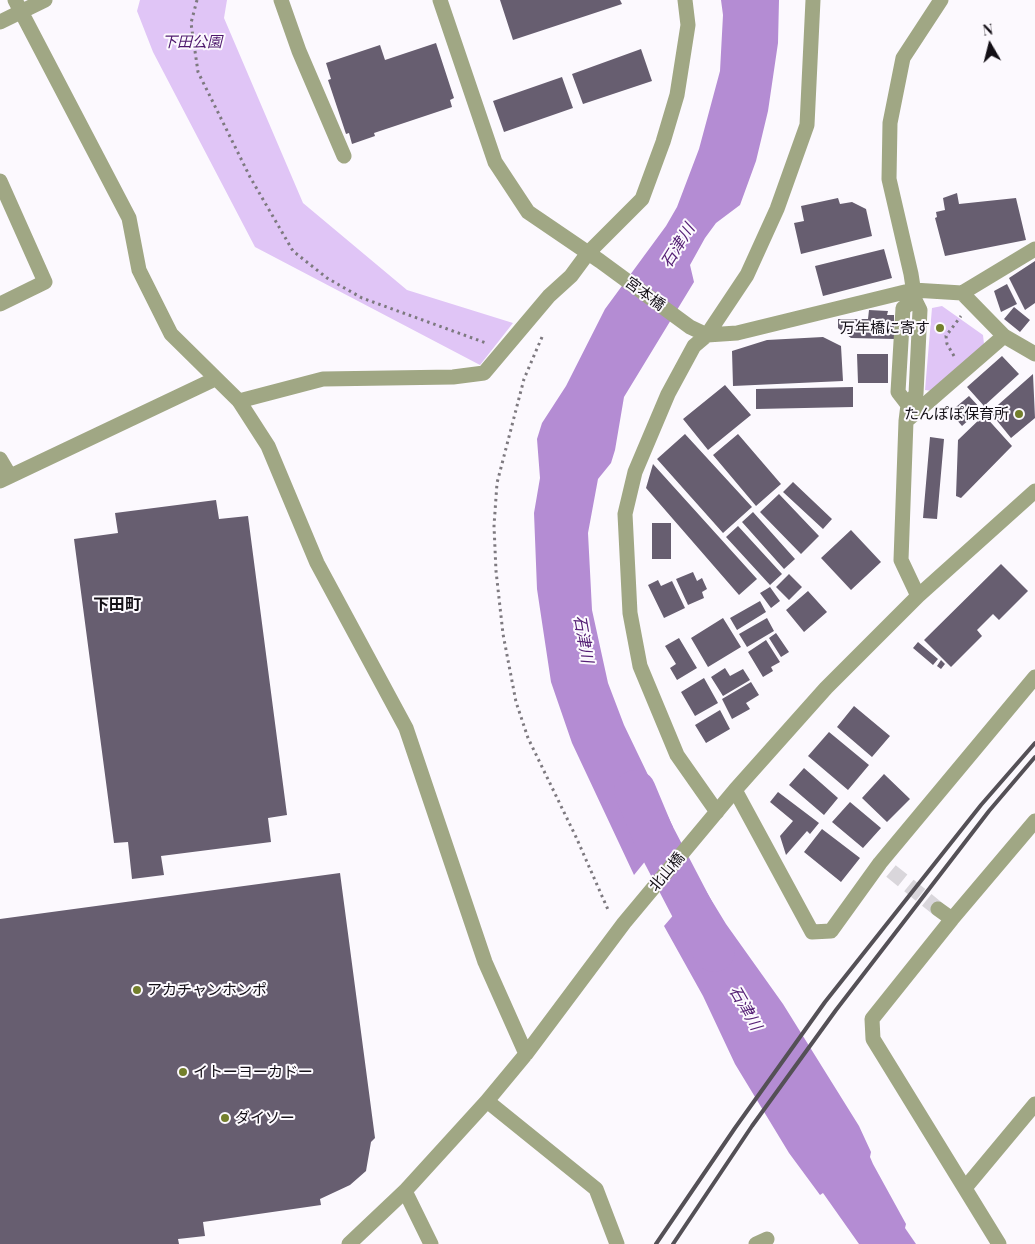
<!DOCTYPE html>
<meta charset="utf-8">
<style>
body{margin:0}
#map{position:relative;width:1035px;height:1244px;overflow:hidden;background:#fcf9fe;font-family:"Playfair Display",serif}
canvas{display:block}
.north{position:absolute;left:965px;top:20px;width:50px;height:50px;-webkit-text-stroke:4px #fcf9fe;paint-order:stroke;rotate:352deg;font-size:14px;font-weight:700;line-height:20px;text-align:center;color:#130f16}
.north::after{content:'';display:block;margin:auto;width:18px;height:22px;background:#130f16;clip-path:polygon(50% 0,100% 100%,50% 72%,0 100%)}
</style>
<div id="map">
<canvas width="1035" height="1244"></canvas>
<div class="north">N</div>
</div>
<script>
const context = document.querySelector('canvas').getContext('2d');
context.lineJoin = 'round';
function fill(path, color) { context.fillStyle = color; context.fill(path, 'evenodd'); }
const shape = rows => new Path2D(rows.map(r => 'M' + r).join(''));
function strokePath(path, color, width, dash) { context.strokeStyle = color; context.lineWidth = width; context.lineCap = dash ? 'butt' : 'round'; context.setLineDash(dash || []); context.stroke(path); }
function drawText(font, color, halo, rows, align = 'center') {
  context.font = font + ' "Playfair Display","Noto Sans JP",serif'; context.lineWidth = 4; context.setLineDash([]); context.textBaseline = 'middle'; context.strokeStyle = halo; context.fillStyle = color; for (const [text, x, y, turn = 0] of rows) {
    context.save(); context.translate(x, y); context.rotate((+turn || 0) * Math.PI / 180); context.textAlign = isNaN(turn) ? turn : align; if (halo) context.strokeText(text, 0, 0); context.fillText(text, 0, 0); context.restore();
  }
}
fill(shape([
 [140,0,227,0,224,18,303,203,407,290,513,323,480,365,255,247,153,52,137,11],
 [942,306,983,335,984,344,932,391,925,390,932,308]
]), '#e0c5f6');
fill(shape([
 [721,0,779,0,778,43,768,111,756,161,740,205,716,223,705,238,690,265,694,282,624,397,615,450,611,463,598,479,588,533,592,610,608,683,624,725,673,827,634,875,572,743,551,682,537,589,534,513,540,478,537,439,542,423,566,386,605,309,666,226,677,207,699,149,720,71,723,15],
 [701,883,726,924,783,1004,859,1126,871,1152,870,1157,873,1164,906,1224,905,1228,916,1244,859,1244,823,1193,820,1195,789,1153,735,1064,703,996,664,926]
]), '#b48cd3');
strokePath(shape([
 [635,791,653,834,714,951]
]), '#b48cd3', 42);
fill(shape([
 [500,0,620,0,622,4,513,40],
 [436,43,454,98,450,100,452,107,374,133,375,136,352,144,349,133,346,134,328,80,331,79,326,63,380,45,385,60],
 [641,49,652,81,583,104,572,74],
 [562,77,573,108,504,132,493,101],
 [957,193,959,204,1016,198,1026,240,945,256,935,218,937,217,936,212,945,210,943,198],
 [838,198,840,204,852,202,866,209,872,236,801,254,794,223,804,221,801,206],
 [884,249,892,278,823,296,815,266],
 [1035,261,1035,303,1025,310,1009,278],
 [1007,284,1017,304,1001,312,994,291],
 [1014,307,1030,320,1020,332,1004,319],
 [869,310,888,311,887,315,894,315,894,339,851,338,838,328,838,319,868,319],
 [823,337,841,346,843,381,733,386,732,351,767,340],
 [857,354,888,354,888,383,858,383],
 [1002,356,1019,374,984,406,967,387],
 [1033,374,1035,418,1011,438,990,412],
 [725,385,751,415,708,450,683,419],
 [853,387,853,407,756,409,756,389],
 [969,396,981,409,962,426,950,412],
 [984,415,1012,446,961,498,956,496,958,440],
 [685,434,752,507,723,533,657,459],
 [738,434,781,484,756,506,713,455],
 [930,437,944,439,937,519,923,518],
 [653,464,757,579,739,595,646,488],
 [793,482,832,519,823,529,783,492],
 [779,494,819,536,801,554,760,512],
 [216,500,219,519,248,516,287,815,268,818,271,842,161,856,164,875,132,879,128,842,114,843,74,539,118,533,115,513],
 [753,512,795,559,784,569,742,522],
 [652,523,671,523,671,559,652,559],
 [738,526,782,574,770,585,726,537],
 [851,530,881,562,851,590,821,558],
 [1001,564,1028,591,999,620,993,614,977,630,982,636,951,667,924,640],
 [693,572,697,581,702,578,707,589,702,592,704,598,688,605,676,579],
 [789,574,802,587,789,600,776,587],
 [658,580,661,586,672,581,685,608,664,618,648,585],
 [770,587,780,601,771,608,760,593],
 [808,591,827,612,804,632,786,610],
 [760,601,766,612,737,630,730,618],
 [723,618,741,647,708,667,691,638],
 [767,618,774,631,747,647,739,634],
 [776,633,789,652,781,657,769,638],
 [679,638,697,668,677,680,670,668,676,664,665,646],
 [766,640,780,662,771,667,773,671,763,677,748,652],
 [918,642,938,659,933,665,913,648],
 [941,660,945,664,941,669,937,666],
 [725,668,730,676,743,669,750,680,723,696,711,677],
 [704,678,718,703,695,716,681,692],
 [751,682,759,695,746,703,750,709,732,719,722,699],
 [854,706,890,736,872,757,837,727],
 [720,710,730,729,706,743,695,725],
 [829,732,869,765,848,790,808,756],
 [804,768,838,798,824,815,789,785],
 [884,774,910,799,887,822,862,798],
 [778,792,819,823,810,834,807,831,786,855,780,836,793,821,770,802],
 [850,802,881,828,863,848,832,822],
 [822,829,860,858,841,882,804,852],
 [340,873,375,1138,371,1142,366,1171,350,1185,320,1199,321,1205,203,1222,205,1236,178,1239,179,1244,0,1244,0,919]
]), '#675e70');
strokePath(shape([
 [891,871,938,909]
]), '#d9d6db', 15, [15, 8]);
strokePath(shape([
 [197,0,191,23,198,72,250,177,293,251,327,278,362,298,486,343],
 [542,337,524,379,497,483,494,526,496,571,503,634,516,702,528,738,576,837,609,912],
 [954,356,947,344,946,336,961,316]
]), '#7d797f', 3, [2.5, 4]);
strokePath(shape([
 [15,0,129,218,139,270,171,334,239,401,268,446,317,563,406,728,485,962,526,1054],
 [281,0,299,51,344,156],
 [440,0,495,162,528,212,600,261,690,327,707,335,737,333,913,290,962,293,1035,249],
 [0,22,45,0],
 [0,181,45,282,0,304],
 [962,293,1004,336,1035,354],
 [239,401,323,379,453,377,484,373,549,296,571,276,588,253,642,199,663,142,677,95,688,25,685,0],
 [908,405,898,392,903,308,915,300],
 [906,421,1004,336],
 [0,459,10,476],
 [0,481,215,379],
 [918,596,901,560,906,421,908,405,916,394,920,310,915,300,911,274,889,179,890,123,903,58,941,0],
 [735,790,812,932,831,931,880,863,1035,677],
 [717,812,677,755,640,666,630,613,625,514,635,472,668,394,694,346,707,335,747,275,777,209,807,125,813,0],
 [938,909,952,919],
 [487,1101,596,1189,617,1244],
 [965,1188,1035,1104],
 [405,1191,431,1244],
 [349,1244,405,1191,487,1101,526,1054,624,923,735,790,826,688,918,596,1035,491],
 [756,1244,767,1239],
 [999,1244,873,1039,872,1019,952,919,1035,821]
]), '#a0a784', 15);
strokePath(shape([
 [656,1244,735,1128,825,1002,981,805,1035,743],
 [673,1244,752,1126,836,1010,989,811,1035,757]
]), '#545056', 4);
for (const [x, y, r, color] of [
 [940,328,5,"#737f2c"],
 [1019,414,5,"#737f2c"],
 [137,990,5,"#737f2c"],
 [183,1072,5,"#737f2c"],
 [225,1118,5,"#737f2c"]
]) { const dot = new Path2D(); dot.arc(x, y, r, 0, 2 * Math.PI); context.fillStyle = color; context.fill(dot); strokePath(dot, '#fcf9fe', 2); }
drawText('italic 15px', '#4d176c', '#fcf9fe', [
 ["下田公園",192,42]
]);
drawText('15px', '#130f16', '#fcf9fe', [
 ["宮本橋",645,294,36],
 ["北山橋",667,872,-50]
]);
drawText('15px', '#130f16', '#fcf9fe', [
 ["万年橋に寄す",930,328,"right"],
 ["たんぽぽ保育所",1009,414,"right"],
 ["アカチャンホンポ",147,990],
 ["イトーヨーカドー",193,1072],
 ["ダイソー",235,1118]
], 'left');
drawText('italic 16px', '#562176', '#fcf9fe', [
 ["石津川",678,246,-58],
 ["石津川",583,639,80],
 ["石津川",745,1008,60]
]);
drawText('bold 16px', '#130f16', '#fcf9fe', [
 ["下田町",117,605]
]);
</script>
